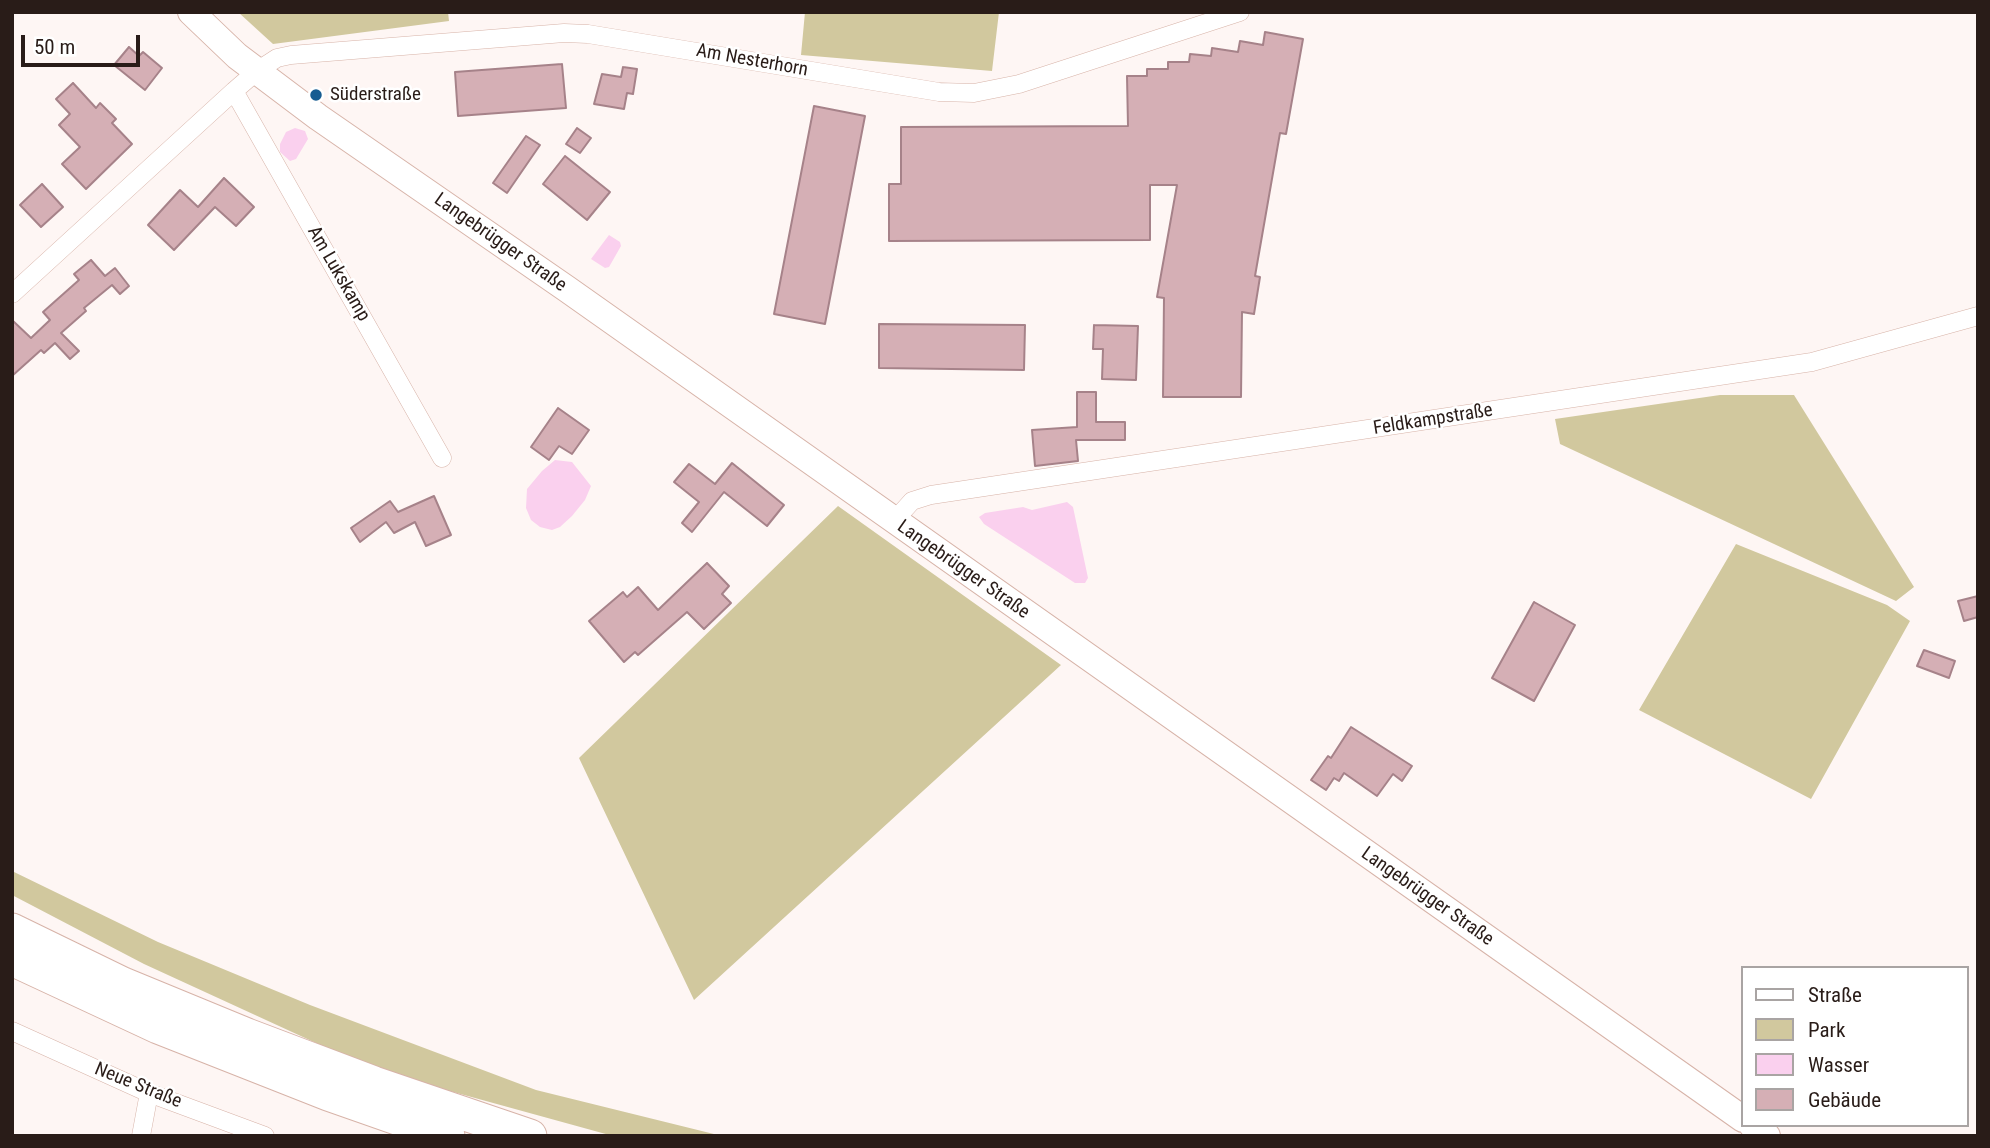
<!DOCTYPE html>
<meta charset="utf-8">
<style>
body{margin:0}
#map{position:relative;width:1990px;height:1148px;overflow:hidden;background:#fef6f4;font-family:"Roboto Condensed",sans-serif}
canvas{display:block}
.frame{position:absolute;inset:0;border:14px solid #291c18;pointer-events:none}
.legend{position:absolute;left:1741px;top:966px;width:228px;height:161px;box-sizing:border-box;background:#fff;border:2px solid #a9a4a3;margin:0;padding:9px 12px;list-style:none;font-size:21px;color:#291c18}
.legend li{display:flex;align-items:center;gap:14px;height:35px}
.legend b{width:35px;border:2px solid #a9a4a3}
.scale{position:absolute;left:21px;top:35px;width:119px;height:32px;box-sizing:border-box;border:4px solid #291c18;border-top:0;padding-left:9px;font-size:21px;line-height:24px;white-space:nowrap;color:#291c18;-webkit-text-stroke:5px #fff;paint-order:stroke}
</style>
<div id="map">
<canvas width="1990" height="1148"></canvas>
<div class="frame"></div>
<ul class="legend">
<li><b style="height:9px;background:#fff"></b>Straße</li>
<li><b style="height:19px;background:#d1c89e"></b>Park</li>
<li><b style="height:19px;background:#fad0ee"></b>Wasser</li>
<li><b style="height:19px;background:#d5afb5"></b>Gebäude</li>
</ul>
<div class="scale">50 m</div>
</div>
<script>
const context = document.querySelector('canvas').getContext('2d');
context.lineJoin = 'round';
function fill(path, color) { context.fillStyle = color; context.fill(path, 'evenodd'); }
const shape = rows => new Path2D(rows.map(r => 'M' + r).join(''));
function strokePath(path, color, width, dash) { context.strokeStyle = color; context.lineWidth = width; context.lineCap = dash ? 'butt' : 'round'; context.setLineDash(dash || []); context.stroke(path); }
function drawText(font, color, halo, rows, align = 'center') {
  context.font = font + ' "Roboto Condensed",sans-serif'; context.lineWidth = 5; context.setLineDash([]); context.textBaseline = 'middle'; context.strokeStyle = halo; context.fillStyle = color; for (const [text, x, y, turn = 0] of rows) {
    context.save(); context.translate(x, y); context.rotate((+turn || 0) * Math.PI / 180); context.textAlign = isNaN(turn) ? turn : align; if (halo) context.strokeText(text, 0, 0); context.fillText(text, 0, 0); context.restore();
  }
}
fill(shape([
 [238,12,448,12,449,21,273,44],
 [805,12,999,12,992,71,801,55],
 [1720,395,1794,395,1914,587,1896,601,1560,444,1555,419],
 [838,506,1061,665,694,1000,579,758],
 [1736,544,1887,605,1910,621,1811,799,1639,710],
 [12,871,158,942,310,1005,536,1090,722,1136,613,1136,377,1071,144,964,12,895]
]), '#d1c89e');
fill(shape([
 [295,128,305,131,308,139,296,159,290,161,280,152,280,144,286,132],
 [609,235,620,242,621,246,609,267,605,268,591,259],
 [555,460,572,462,591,486,585,500,572,516,560,527,552,530,540,527,531,520,526,508,527,489,542,471],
 [1067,502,1073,507,1088,578,1085,583,1075,583,984,524,979,517,985,513,1023,507,1032,510]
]), '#fad0ee');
const building = shape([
 [1265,32,1303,39,1286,134,1280,133,1255,276,1260,277,1254,314,1242,312,1241,397,1163,397,1164,298,1157,297,1177,185,1150,185,1150,240,889,241,889,184,901,184,901,127,1128,126,1127,76,1147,76,1147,69,1168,69,1168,62,1189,62,1190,54,1211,56,1212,48,1238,52,1240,41,1263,45,1265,32],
 [129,47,139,56,143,52,162,68,145,90,114,65,129,47],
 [562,64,566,108,458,116,455,72,562,64],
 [623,67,637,69,633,94,627,93,624,109,594,104,602,74,621,77,623,67],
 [73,83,96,108,100,103,116,119,112,123,132,144,86,189,62,164,80,147,59,125,70,114,56,99,73,83],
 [814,106,865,116,825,324,774,314,814,106],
 [577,128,591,138,580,153,566,144,577,128],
 [526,136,540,145,507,193,493,183,526,136],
 [565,156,610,192,587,220,543,184,565,156],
 [224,178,254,207,236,226,215,207,174,250,148,225,180,190,198,207,224,178],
 [42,184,63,207,41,227,20,205,42,184],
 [91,260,105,276,115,268,129,286,120,294,112,285,84,308,86,311,61,333,79,351,70,359,55,343,44,353,41,350,12,376,12,320,31,338,50,320,43,312,79,280,74,274,91,260],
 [879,324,1025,325,1024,370,879,368,879,324],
 [1094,325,1138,326,1136,380,1102,379,1103,349,1093,349,1094,325],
 [1077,392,1096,392,1096,422,1125,422,1125,440,1076,440,1078,461,1035,466,1032,430,1077,427,1077,392],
 [558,408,589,430,572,454,559,446,549,460,531,447,558,408],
 [732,463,784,505,767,526,724,492,692,532,682,523,699,502,674,482,689,464,715,484,732,463],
 [434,496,451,535,426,546,415,522,394,533,386,522,360,542,351,528,390,501,398,512,434,496],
 [707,563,729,586,722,594,731,603,704,629,687,612,638,655,635,652,624,662,589,621,623,592,627,597,638,587,658,610,707,563],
 [1978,596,1978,617,1964,621,1958,601,1978,596],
 [1534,602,1575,625,1534,701,1492,678,1534,602],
 [1924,650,1955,661,1949,678,1917,666,1924,650],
 [1351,727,1412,766,1402,781,1393,774,1377,796,1344,773,1339,781,1334,778,1326,790,1311,780,1328,756,1331,758,1351,727]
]);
fill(building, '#d5afb5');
strokePath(building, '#a68289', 2);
const street = shape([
 [234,91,442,458],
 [12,294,234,91,257,71,277,58,291,55,564,33,588,34,939,92,974,93,1019,84,1240,12],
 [894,521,912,501,931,495,1812,362,1978,316],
 [12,1031,149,1093,265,1136],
 [141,1136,149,1093]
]);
const secondary = shape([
 [191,12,237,56,318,117,567,289,1743,1119],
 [1752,1125,1767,1136]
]);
const highway = shape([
 [12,930,123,984,247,1035,374,1083,530,1136],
 [12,959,158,1027,328,1094,448,1136]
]);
strokePath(street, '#d7b3a8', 19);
strokePath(secondary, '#d7b3a8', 28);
strokePath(highway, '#d7b3a8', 35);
strokePath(street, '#fff', 18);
strokePath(secondary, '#fff', 26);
strokePath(highway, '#fff', 33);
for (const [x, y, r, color] of [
 [316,95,7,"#175c91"]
]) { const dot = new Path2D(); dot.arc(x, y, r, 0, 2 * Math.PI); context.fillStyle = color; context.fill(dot); strokePath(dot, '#fff', 2.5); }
drawText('19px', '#291c18', '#fff', [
 ["Am Nesterhorn",752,61,10],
 ["Langebrügger Straße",500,243,35],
 ["Am Lukskamp",338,274,60],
 ["Feldkampstraße",1433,420,-9],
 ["Langebrügger Straße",963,570,35],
 ["Langebrügger Straße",1427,897,35],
 ["Neue Straße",138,1086,22]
]);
drawText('19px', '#291c18', '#fff', [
 ["Süderstraße",330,95]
], 'left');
</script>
